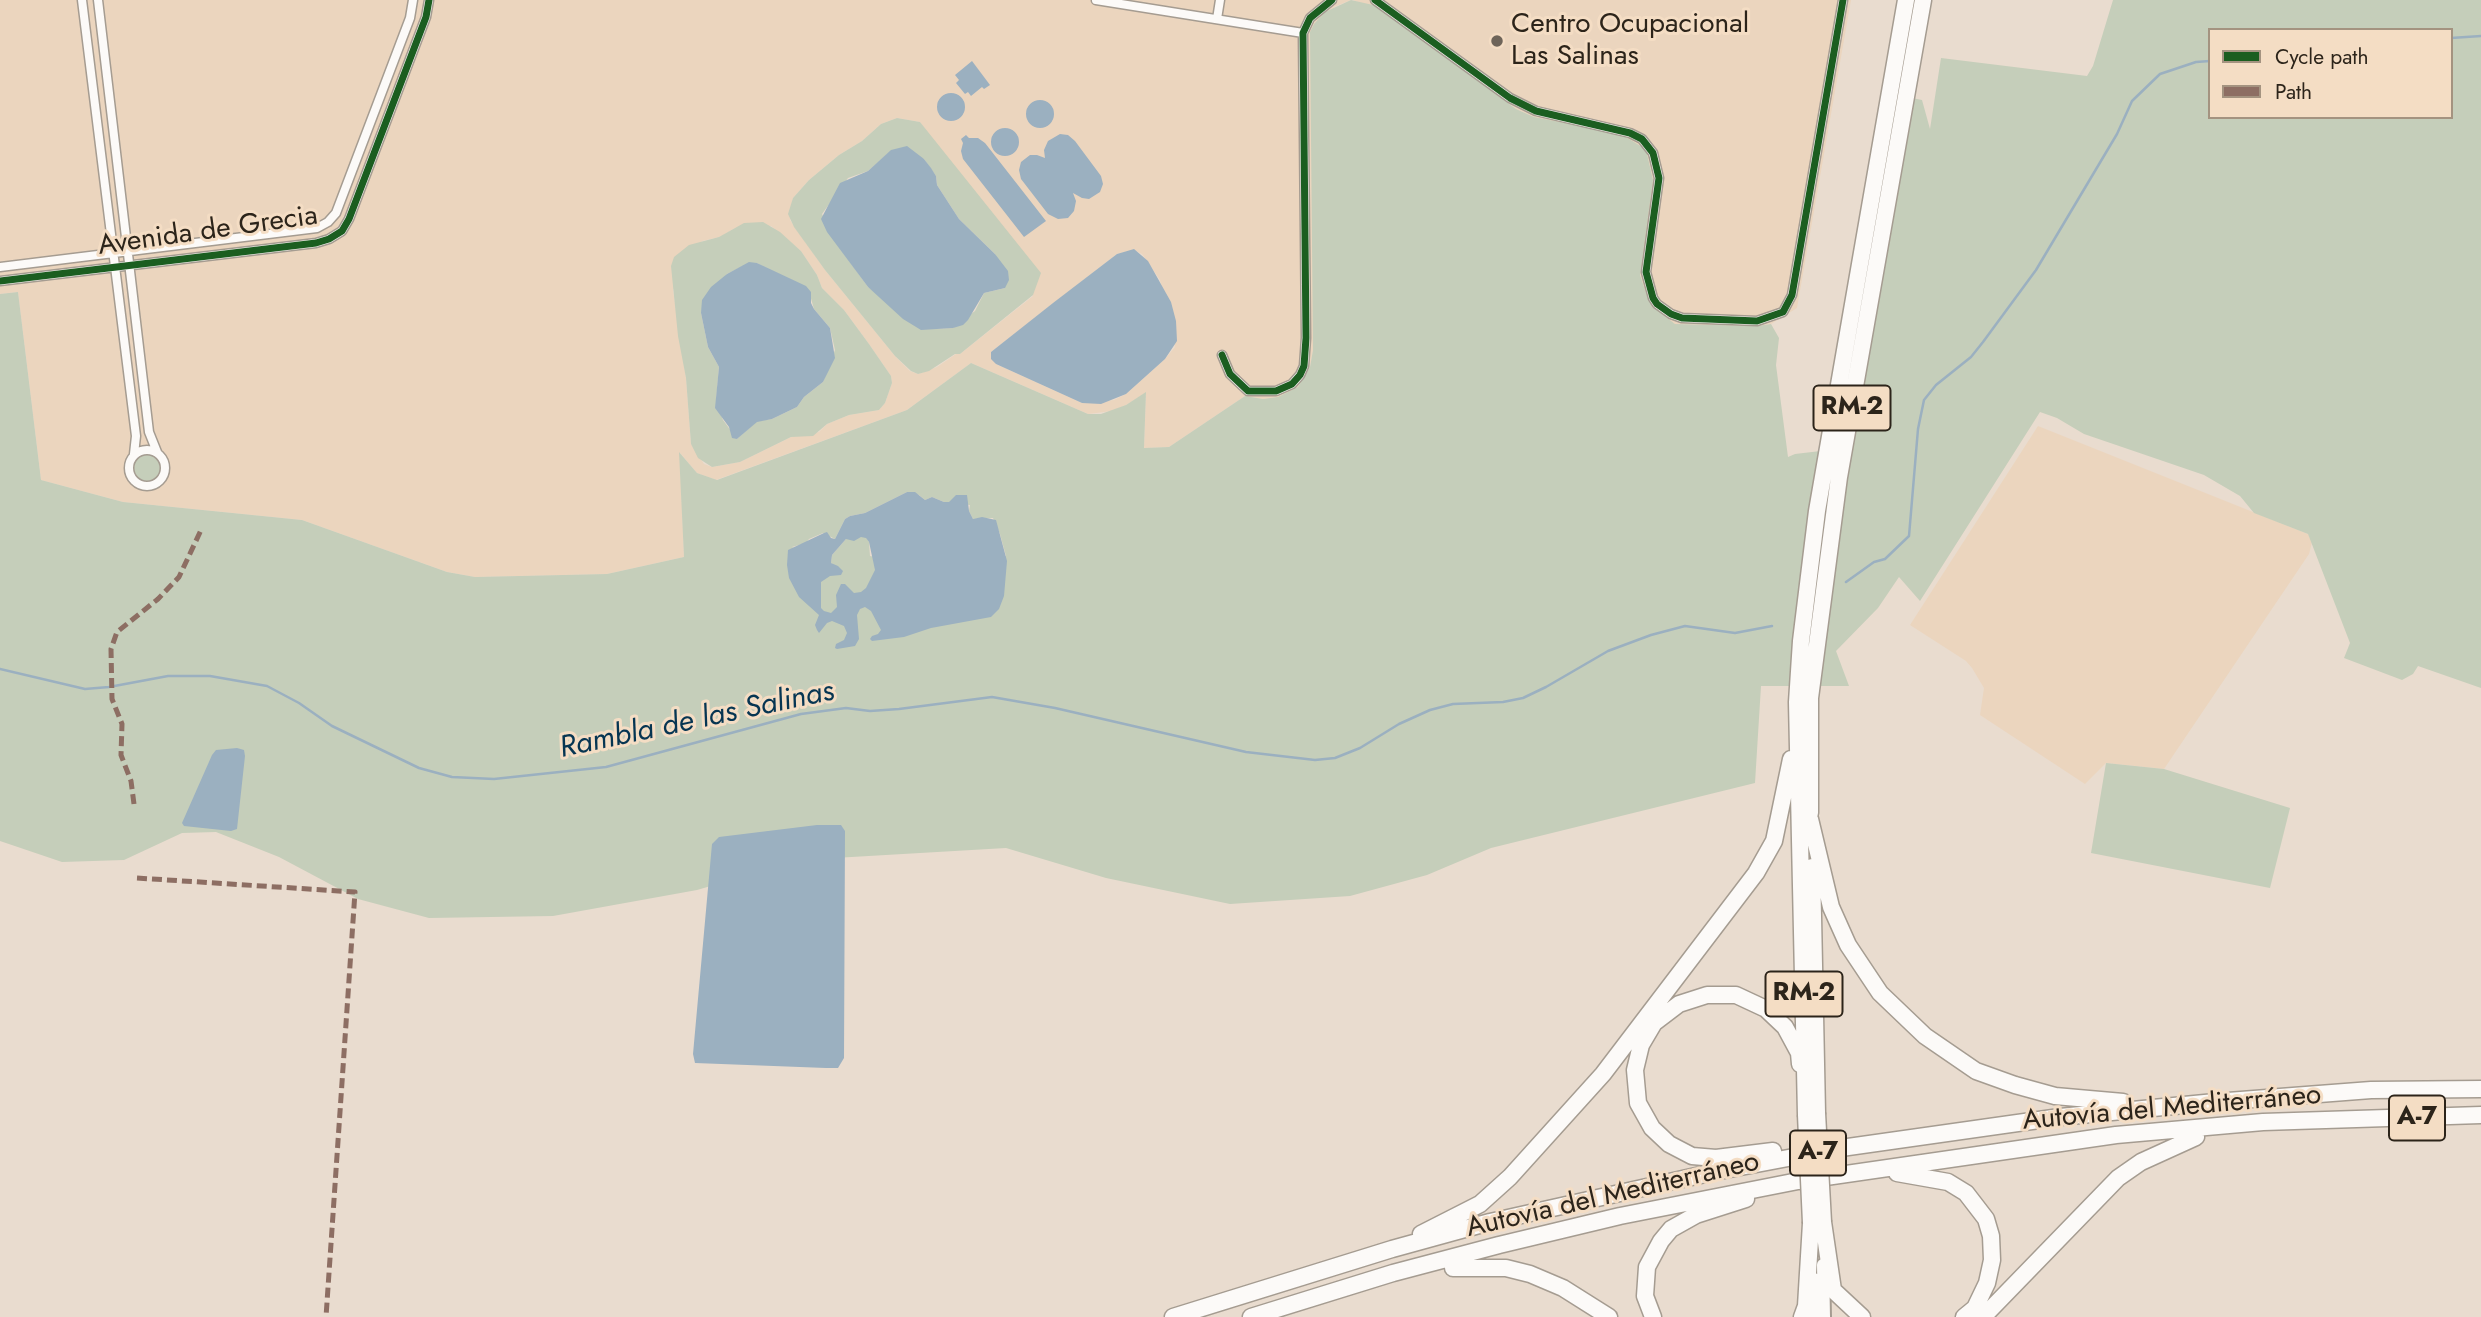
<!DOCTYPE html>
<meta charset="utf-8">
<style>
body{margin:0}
#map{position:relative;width:2481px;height:1317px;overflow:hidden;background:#e9dccf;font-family:Jost,sans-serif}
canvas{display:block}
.legend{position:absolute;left:2208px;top:28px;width:245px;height:91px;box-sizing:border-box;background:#f4ddc4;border:2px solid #a49380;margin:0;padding:9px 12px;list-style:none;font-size:21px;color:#2c241a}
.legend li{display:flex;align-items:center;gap:14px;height:35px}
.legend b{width:35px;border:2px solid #a49380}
</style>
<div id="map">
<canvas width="2481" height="1317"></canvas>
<ul class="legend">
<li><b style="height:9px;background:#1b5e20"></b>Cycle path</li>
<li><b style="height:9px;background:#8d6e63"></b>Path</li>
</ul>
</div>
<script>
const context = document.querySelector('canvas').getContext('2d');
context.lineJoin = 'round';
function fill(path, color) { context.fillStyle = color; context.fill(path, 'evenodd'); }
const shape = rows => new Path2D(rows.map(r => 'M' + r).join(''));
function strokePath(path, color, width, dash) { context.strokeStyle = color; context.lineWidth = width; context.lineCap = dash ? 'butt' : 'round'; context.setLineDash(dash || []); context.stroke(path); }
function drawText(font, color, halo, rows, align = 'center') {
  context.font = font + ' Jost,sans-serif'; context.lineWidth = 6; context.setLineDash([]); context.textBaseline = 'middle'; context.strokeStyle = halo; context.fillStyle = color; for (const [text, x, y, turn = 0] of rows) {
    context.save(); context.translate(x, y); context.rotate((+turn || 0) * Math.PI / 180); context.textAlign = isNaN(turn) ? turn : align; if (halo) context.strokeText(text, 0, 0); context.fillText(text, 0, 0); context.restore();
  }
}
fill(shape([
 [0,0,1351,0,1334,7,1313,350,1310,367,1298,387,1290,392,1279,397,1263,399,1245,396,1169,447,1144,448,1146,393,1126,405,1112,411,1088,414,971,363,907,410,716,480,697,473,680,453,684,557,607,574,475,577,447,572,302,520,123,502,41,480,18,292,0,294],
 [897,118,920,122,1033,296,960,354,956,354,937,367,918,374,910,371,895,356,825,270,790,220,793,198,809,180,839,155,862,141,881,124],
 [771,226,801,251,817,275,822,288,844,310,869,344,891,376,892,383,885,403,879,410,849,415,827,424,819,432,791,437,740,462,712,467,704,464,691,444,686,378,673,290,702,241,720,237,735,228],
 [1134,250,1142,254,1160,280,1175,347,1165,359,1126,394,1114,400,1082,403,996,364,991,352,1117,254],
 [1353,0,1851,0,1797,308,1771,324,1757,326,1685,325,1675,324,1665,318,1653,307,1643,287,1640,275,1645,237,1534,117,1516,109,1386,13],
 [2038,426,2308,534,2312,542,2309,554,2164,769,2106,763,2085,784,1980,715,1984,688,1972,668,1966,661,1910,625]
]), '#ebd5be');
fill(shape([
 [1351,0,1373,5,1386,13,1516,109,1534,117,1621,134,1642,147,1647,154,1653,180,1640,275,1648,299,1653,307,1675,324,1757,326,1771,324,1779,338,1776,365,1788,457,1795,454,1846,448,1907,97,1922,100,1930,129,1941,58,2087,76,2093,66,2113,0,2481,0,2481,688,2418,666,2413,674,2402,680,2344,658,2350,643,2308,534,2254,513,2240,496,2204,475,2084,434,2057,418,2040,412,1920,601,1899,577,1878,608,1836,651,1849,686,1761,686,1755,783,1491,848,1427,875,1350,896,1230,904,1106,878,1006,848,800,860,697,890,553,916,429,918,358,899,279,857,216,832,182,833,124,860,62,862,0,841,0,294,18,292,41,480,123,502,302,520,447,572,475,577,607,574,684,557,679,452,697,473,717,480,907,410,971,363,1088,414,1101,414,1126,405,1146,392,1144,448,1169,447,1245,396,1263,399,1278,397,1298,387,1310,367,1313,350,1310,32,1314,24,1325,12],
 [2210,30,2451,30,2451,117,2210,117],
 [907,492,919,495,925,500,932,497,944,502,970,505,969,511,973,519,993,518,1000,534,1006,556,920,562,912,559,905,563,870,556,869,542,866,537,861,537,846,539,832,555,831,563,834,565,792,547,806,543,809,539,823,533,835,539,845,519,850,516,865,513],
 [897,118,920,122,1041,273,1033,295,960,354,955,354,929,371,918,374,911,371,895,356,825,270,794,227,788,214,793,198,809,180,839,155,862,141,881,124],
 [892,150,924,159,936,176,937,185,959,219,995,254,1005,288,984,293,975,311,953,328,928,329,868,287,835,241,822,214,848,178,868,171],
 [763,222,780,232,801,251,817,275,822,288,844,310,869,344,891,376,892,383,885,403,879,410,849,415,827,424,813,436,791,437,740,462,712,467,698,458,691,444,686,378,678,336,671,266,674,257,689,245,719,237,744,223],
 [757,263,785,278,810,295,814,309,830,328,835,350,823,382,804,397,797,407,772,419,757,421,737,439,723,420,716,401,719,367,708,347,701,313,727,274,743,266],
 '131 468a15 15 0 1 1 30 0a15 15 0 1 1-30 0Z',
 [2106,763,2164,769,2290,808,2270,888,2091,853]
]), '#c5ceba');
fill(shape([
 [972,61,990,85,984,89,982,87,971,96,968,92,965,94,956,83,959,80,955,75],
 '937 107a14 14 0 1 1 28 0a14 14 0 1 1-28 0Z',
 '1026 114a14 14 0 1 1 28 0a14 14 0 1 1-28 0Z',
 '991 142a14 14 0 1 1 28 0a14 14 0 1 1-28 0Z',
 [1060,134,1068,135,1075,141,1101,176,1103,184,1100,192,1089,199,1082,198,1073,193,1076,201,1074,211,1068,218,1058,219,1048,214,1021,179,1019,170,1021,162,1030,155,1037,155,1045,158,1044,150,1048,141],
 [966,135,969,138,978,138,985,143,1046,221,1024,237,963,159,961,151,963,143,961,139],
 [907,146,924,159,931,168,936,176,937,185,959,219,995,254,1008,271,1009,280,1005,288,984,293,968,320,963,325,953,328,921,330,903,319,868,287,827,232,821,219,840,183,868,171,891,150],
 [1134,249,1148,261,1171,302,1176,321,1177,341,1165,359,1126,394,1101,404,1082,403,996,364,991,359,991,352,1053,303,1117,254],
 [749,262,757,263,806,286,811,292,811,303,814,309,830,328,835,358,823,382,804,397,797,407,772,419,757,422,737,439,732,438,729,427,715,408,719,367,708,347,701,313,702,300,711,287,727,274],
 [907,492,915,492,925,500,932,497,944,502,949,502,956,495,967,495,969,511,973,519,982,517,996,520,1007,561,1004,596,999,609,991,617,931,628,904,637,872,641,870,639,872,636,878,634,881,630,871,611,865,607,860,609,857,615,859,639,855,646,837,649,835,648,836,644,844,640,847,633,844,626,832,621,827,623,819,633,817,630,815,625,819,615,799,597,789,578,787,565,788,550,824,533,827,532,831,538,835,539,845,519,850,516,865,513],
 [861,537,866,538,869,542,875,570,866,588,861,592,854,593,845,584,841,584,836,595,837,607,831,613,824,611,821,608,821,582,830,576,841,575,843,571,838,566,831,563,832,555,846,539,854,541],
 [237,748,244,750,245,756,237,829,231,831,184,826,182,823,212,755,216,750],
 [817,825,841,825,845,831,844,1058,838,1068,826,1068,695,1063,693,1054,712,844,719,837]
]), '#9bb0c0');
strokePath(shape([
 [2451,38,2481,36],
 [1846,582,1874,562,1885,559,1909,536,1918,429,1924,400,1936,385,1971,357,1983,342,2036,270,2117,134,2132,101,2160,74,2196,62,2210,61],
 [0,669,85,689,109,687,168,676,210,676,267,686,299,703,332,726,419,768,452,777,494,779,606,767,801,714,846,708,870,711,899,709,992,697,1055,708,1246,752,1315,760,1335,758,1360,748,1399,724,1430,710,1453,704,1503,702,1523,698,1546,687,1608,651,1651,635,1685,626,1735,633,1772,626]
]), '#9bb0c0', 2.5);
const street = shape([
 [82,0,136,436,134,454],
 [98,0,149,432,157,452],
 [1096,0,1303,33],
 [1375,0,1510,98,1536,111,1630,133,1642,139,1653,153,1659,178,1646,272,1653,298,1657,304,1671,314,1682,318,1757,321,1783,312,1792,295,1843,0],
 [1217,19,1220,0],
 [0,267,317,228,328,222,336,213,410,18,413,0],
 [0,281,316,243,329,239,342,231,349,219,426,17,429,0],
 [1222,355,1230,374,1248,391,1276,391,1292,384,1300,375,1304,366,1306,338,1303,33,1310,18,1332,0],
 '129 468a18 18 0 1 1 36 0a18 18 0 1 1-36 0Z'
]);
const primary = shape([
 [1823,1265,1824,1317],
 [1814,1279,1816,1317]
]);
const highway = shape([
 [1810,813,1810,698,1839,477,1923,0],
 [1810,819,1831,907,1848,945,1880,993,1925,1036,1976,1071,2015,1085,2055,1096,2123,1102],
 [1812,867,1817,1113],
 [1806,1115,1797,702,1801,641,1817,511,1906,0],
 [1773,1151,1716,1158,1692,1156,1669,1144,1652,1128,1638,1103,1635,1070,1641,1045,1654,1023,1679,1004,1707,995,1736,995,1766,1009,1785,1027,1799,1053,1800,1064],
 [1897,1173,1948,1182,1966,1193,1986,1219,1991,1236,1992,1260,1987,1283,1975,1308,1964,1317],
 [1823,1222,1833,1290,1862,1317],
 [1421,1234,1480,1204,1510,1177,1603,1074,1756,873,1774,841,1791,759],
 [1453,1268,1506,1268,1530,1274,1563,1288,1609,1317],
 [1173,1317,1392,1249,1490,1222,1714,1172,1841,1148,2060,1117,2215,1102,2371,1090,2481,1089],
 [1251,1317,1393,1273,1499,1245,1620,1216,1798,1181,2116,1135,2263,1122,2481,1115],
 [1653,1317,1645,1296,1647,1267,1661,1241,1671,1229,1696,1215,1746,1199],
 [1802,1317,1806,1306,1811,1223],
 [1983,1317,2118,1178,2141,1162,2196,1137]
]);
strokePath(street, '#a59c91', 11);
strokePath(primary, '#a59c91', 16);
strokePath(highway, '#a59c91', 19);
strokePath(street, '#fcfaf8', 8);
strokePath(primary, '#fcfaf8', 12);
strokePath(highway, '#fcfaf8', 16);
const highwayBridge = shape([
 [1817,1113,1823,1222],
 [1806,1115,1811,1223]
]);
strokePath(highwayBridge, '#a59c91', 19, []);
strokePath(highwayBridge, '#fcfaf8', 16);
strokePath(shape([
 [134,804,131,781,121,755,122,724,112,699,111,649,117,632,158,599,179,577,202,528],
 [137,878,355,892,326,1317]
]), '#8d6e63', 5, [10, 5]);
strokePath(shape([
 [1375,0,1510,98,1536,111,1630,133,1642,139,1653,153,1659,178,1646,272,1653,298,1657,304,1671,314,1682,318,1757,321,1783,312,1792,295,1843,0],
 [0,281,316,243,329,239,342,231,349,219,426,17,429,0],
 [1222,355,1230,374,1248,391,1276,391,1292,384,1300,375,1304,366,1306,338,1303,33,1310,18,1332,0]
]), '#1b5e20', 7);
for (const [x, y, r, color] of [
 [1497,41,7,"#6e6459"]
]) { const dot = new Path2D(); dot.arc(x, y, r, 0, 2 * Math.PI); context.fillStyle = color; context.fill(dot); strokePath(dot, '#f4ddc4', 2.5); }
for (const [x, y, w] of [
 [1852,408,77],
 [1804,994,77],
 [2417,1118,56],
 [1818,1153,56]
]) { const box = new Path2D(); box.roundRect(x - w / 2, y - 22.5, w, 45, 5); context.fillStyle = '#f4ddc4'; context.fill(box); strokePath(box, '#2c241a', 2); }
drawText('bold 26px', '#2c241a', null, [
 ["RM-2",1852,408],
 ["RM-2",1804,994],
 ["A-7",2417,1118],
 ["A-7",1818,1153]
]);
drawText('28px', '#2c241a', '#f4ddc4', [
 ["Centro Ocupacional",1511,25],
 ["Las Salinas",1511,57]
], 'left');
drawText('28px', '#2c241a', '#f4ddc4', [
 ["Avenida de Grecia",208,232,-8],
 ["Autovía del Mediterráneo",2172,1109,-5],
 ["Autovía del Mediterráneo",1613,1196,-13]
]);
drawText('italic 30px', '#063552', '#f4ddc4', [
 ["Rambla de las Salinas",697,721,-12]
]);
</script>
